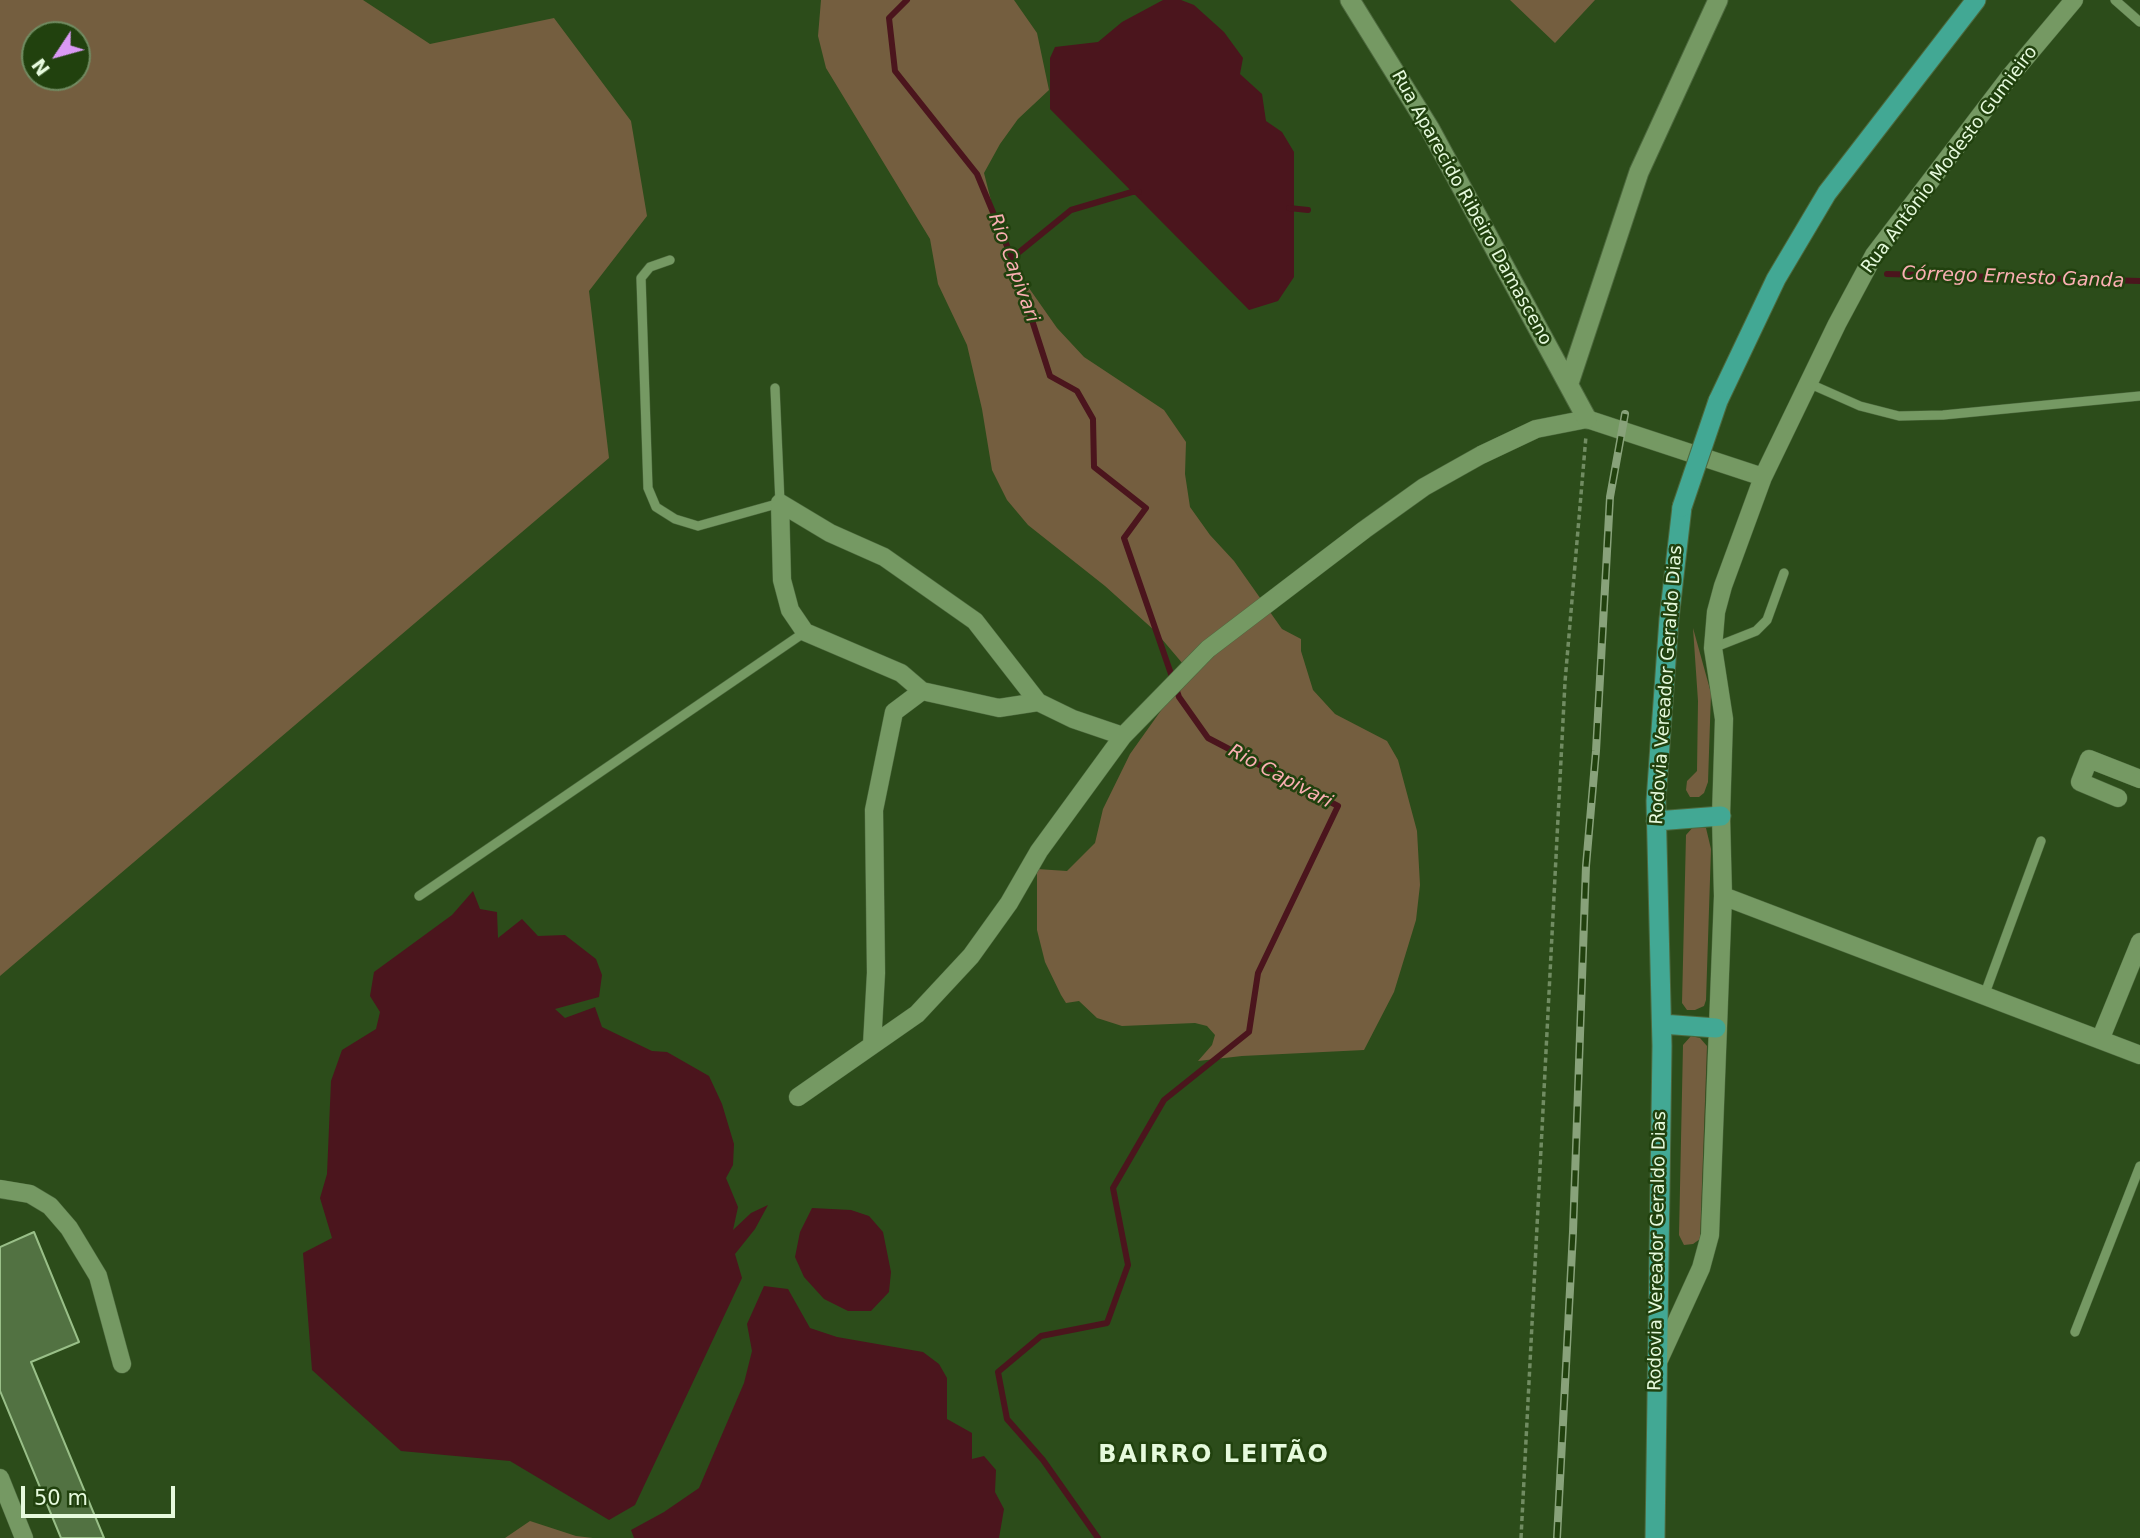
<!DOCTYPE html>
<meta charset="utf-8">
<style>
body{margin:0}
#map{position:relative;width:2140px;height:1538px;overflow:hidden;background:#2c4c1a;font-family:"DejaVu Sans",sans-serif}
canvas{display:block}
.north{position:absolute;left:21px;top:21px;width:70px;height:70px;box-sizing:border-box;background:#21410e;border:2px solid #708b61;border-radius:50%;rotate:234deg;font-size:19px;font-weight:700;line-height:28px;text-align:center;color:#e6fadd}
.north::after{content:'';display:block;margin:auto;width:24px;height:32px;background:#db99f5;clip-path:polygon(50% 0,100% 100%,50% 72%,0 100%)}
.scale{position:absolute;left:21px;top:1486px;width:154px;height:32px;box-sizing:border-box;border:4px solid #e6fadd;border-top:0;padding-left:9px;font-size:21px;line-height:24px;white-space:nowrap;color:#e6fadd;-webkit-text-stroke:5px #21410e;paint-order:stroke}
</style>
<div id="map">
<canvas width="2140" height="1538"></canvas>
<div class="north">N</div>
<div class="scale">50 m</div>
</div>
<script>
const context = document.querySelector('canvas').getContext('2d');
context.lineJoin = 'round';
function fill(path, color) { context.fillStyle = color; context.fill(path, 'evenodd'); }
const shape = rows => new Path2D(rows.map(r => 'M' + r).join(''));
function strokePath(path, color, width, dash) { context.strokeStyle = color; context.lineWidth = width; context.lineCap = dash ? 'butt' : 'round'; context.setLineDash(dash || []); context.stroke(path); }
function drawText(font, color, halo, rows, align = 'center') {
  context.font = font + ' "DejaVu Sans",sans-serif'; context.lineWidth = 5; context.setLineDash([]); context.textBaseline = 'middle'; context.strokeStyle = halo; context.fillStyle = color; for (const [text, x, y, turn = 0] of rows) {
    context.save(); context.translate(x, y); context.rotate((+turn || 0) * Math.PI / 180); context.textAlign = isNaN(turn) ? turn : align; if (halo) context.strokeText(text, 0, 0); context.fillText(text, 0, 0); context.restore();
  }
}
fill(shape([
 [0,0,363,0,430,44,554,18,631,121,647,216,589,291,609,458,0,976],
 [35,35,77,35,77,77,35,77],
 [821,0,1014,0,1037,33,1049,90,1018,119,1000,144,984,173,1001,240,1017,271,1057,328,1084,357,1164,410,1186,442,1185,474,1190,507,1210,535,1234,561,1282,629,1301,639,1301,651,1313,690,1335,714,1387,741,1398,760,1417,831,1420,885,1416,920,1394,992,1364,1050,1242,1056,1198,1061,1212,1045,1215,1035,1207,1026,1195,1023,1122,1026,1097,1018,1079,1001,1066,1003,1061,995,1045,962,1037,930,1037,869,1067,871,1095,843,1103,809,1130,754,1182,681,1183,664,1155,631,1105,586,1028,525,1007,500,992,470,982,409,967,345,938,284,930,239,826,68,818,36],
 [1510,0,1595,0,1555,43],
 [1693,628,1711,693,1708,782,1704,793,1699,797,1690,797,1686,790,1687,781,1697,771,1698,701],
 [1694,826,1706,828,1711,849,1706,1000,1704,1006,1695,1010,1687,1010,1682,1003,1686,835],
 [1691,1036,1700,1038,1707,1046,1700,1239,1693,1244,1684,1245,1679,1235,1683,1045],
 [530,1521,576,1536,593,1538,505,1538]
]), '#745e3f');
fill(shape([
 [1163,0,1181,0,1194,5,1224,32,1243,58,1240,74,1262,94,1266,121,1282,132,1294,152,1294,277,1278,301,1249,310,1050,109,1050,58,1055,47,1098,42,1122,22],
 [473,891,480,909,497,912,498,938,522,919,538,936,565,935,596,959,602,975,599,997,555,1009,565,1018,595,1007,602,1027,652,1051,667,1052,709,1076,722,1104,734,1144,733,1165,726,1178,738,1207,733,1230,751,1213,768,1205,755,1229,735,1254,742,1278,635,1505,609,1520,510,1461,401,1451,312,1370,303,1253,332,1238,320,1198,327,1174,331,1081,342,1050,376,1029,380,1012,370,996,374,972,452,915],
 [812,1208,851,1210,869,1216,883,1232,891,1272,889,1292,871,1311,848,1311,824,1299,804,1277,795,1257,800,1232],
 [764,1286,788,1289,810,1328,837,1337,923,1352,939,1364,947,1378,947,1419,972,1433,972,1459,984,1456,996,1470,995,1492,1004,1509,999,1538,634,1538,631,1530,664,1512,699,1488,744,1383,752,1351,747,1324]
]), '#4b151d');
strokePath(shape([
 [907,0,889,18,895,71,977,174,1012,258,1050,376,1077,391,1093,419,1094,467,1146,508,1124,538,1179,697,1208,738,1338,806,1258,973,1249,1032,1164,1100,1113,1188,1128,1265,1107,1323,1041,1336,998,1372,1007,1419,1043,1460,1098,1538],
 [1289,208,1308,210],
 [1012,258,1071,210,1132,192,1139,192],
 [1887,274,2140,281]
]), '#4b151d', 6);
const building = shape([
 [34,1232,79,1342,31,1362,104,1538,61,1538,0,1391,0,1247,34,1232]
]);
fill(building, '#527242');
strokePath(building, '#99bf88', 2);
const service = shape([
 [2115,0,2140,22],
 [670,260,650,267,641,278,648,488,656,507,675,519,698,526,780,503,775,388],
 [1808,383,1860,406,1899,416,1943,415,2140,396],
 [1713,648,1756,631,1767,620,1784,573],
 [419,896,805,632],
 [1984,996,2041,841],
 [2075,1332,2140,1166]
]);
const minor = shape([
 [1038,702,975,621,884,557,830,533,780,503,782,580,790,610,805,632,901,673,922,691,999,708,1038,702,1073,719,1123,736],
 [2118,798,2080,782,2089,759,2140,779],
 [1723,896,2140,1055],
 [2100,1040,2140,942],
 [872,1045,876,973,874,810,894,712,922,691],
 [798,1097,917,1014,971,956,1009,903,1039,851,1123,736,1208,649,1364,530,1424,487,1481,455,1536,429,1587,419,1763,477],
 [0,1189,30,1194,50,1206,69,1228,98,1276,122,1364],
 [1658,1362,1701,1268,1710,1235,1723,896,1721,816,1724,719,1713,648,1716,612,1723,586,1763,477,1837,324,1874,255,2011,75,2074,0],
 [0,1478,24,1538]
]);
const tertiary = shape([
 [1350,0,1430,129,1587,419],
 [1569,383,1639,172,1718,0]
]);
const primary = shape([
 [1718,401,1776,279,1827,193,1976,0],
 [1656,821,1721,816],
 [1662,1024,1716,1028],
 [1655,1538,1662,1046,1656,801,1669,619,1682,507]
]);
strokePath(service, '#4d693e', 10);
strokePath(minor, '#4d693e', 19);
strokePath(tertiary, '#4d693e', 21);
strokePath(primary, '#4d693e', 21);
strokePath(shape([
 [1521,1538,1565,682,1586,436]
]), '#718c62', 3.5, [5, 3.5]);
strokePath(service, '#759963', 9);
strokePath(minor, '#759963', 18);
strokePath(tertiary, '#759963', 19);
strokePath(primary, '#42a894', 19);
const rail = shape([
 [1557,1538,1573,1232,1586,866,1596,751,1610,497,1625,414]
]);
strokePath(rail, '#88a27a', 8);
strokePath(rail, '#21410e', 5, [16]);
const primaryBridge = shape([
 [1682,507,1718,401]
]);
strokePath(primaryBridge, '#4d693e', 21, []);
strokePath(primaryBridge, '#42a894', 19);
drawText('18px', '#e6fadd', '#21410e', [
 ["Rua Antônio Modesto Gumieiro",1950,160,-53],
 ["Rua Aparecido Ribeiro Damasceno",1471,208,61],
 ["Rodovia Vereador Geraldo Dias",1667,685,-86],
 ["Rodovia Vereador Geraldo Dias",1658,1251,-89]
]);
drawText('italic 19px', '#fbafb3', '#21410e', [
 ["Rio Capivari",1013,268,70],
 ["Córrego Ernesto Ganda",2013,278,2],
 ["Rio Capivari",1280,777,28]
]);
context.letterSpacing = '2px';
drawText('bold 24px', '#e6fadd', '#21410e', [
 ["BAIRRO LEITÃO",1214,1456]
]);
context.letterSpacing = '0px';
</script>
